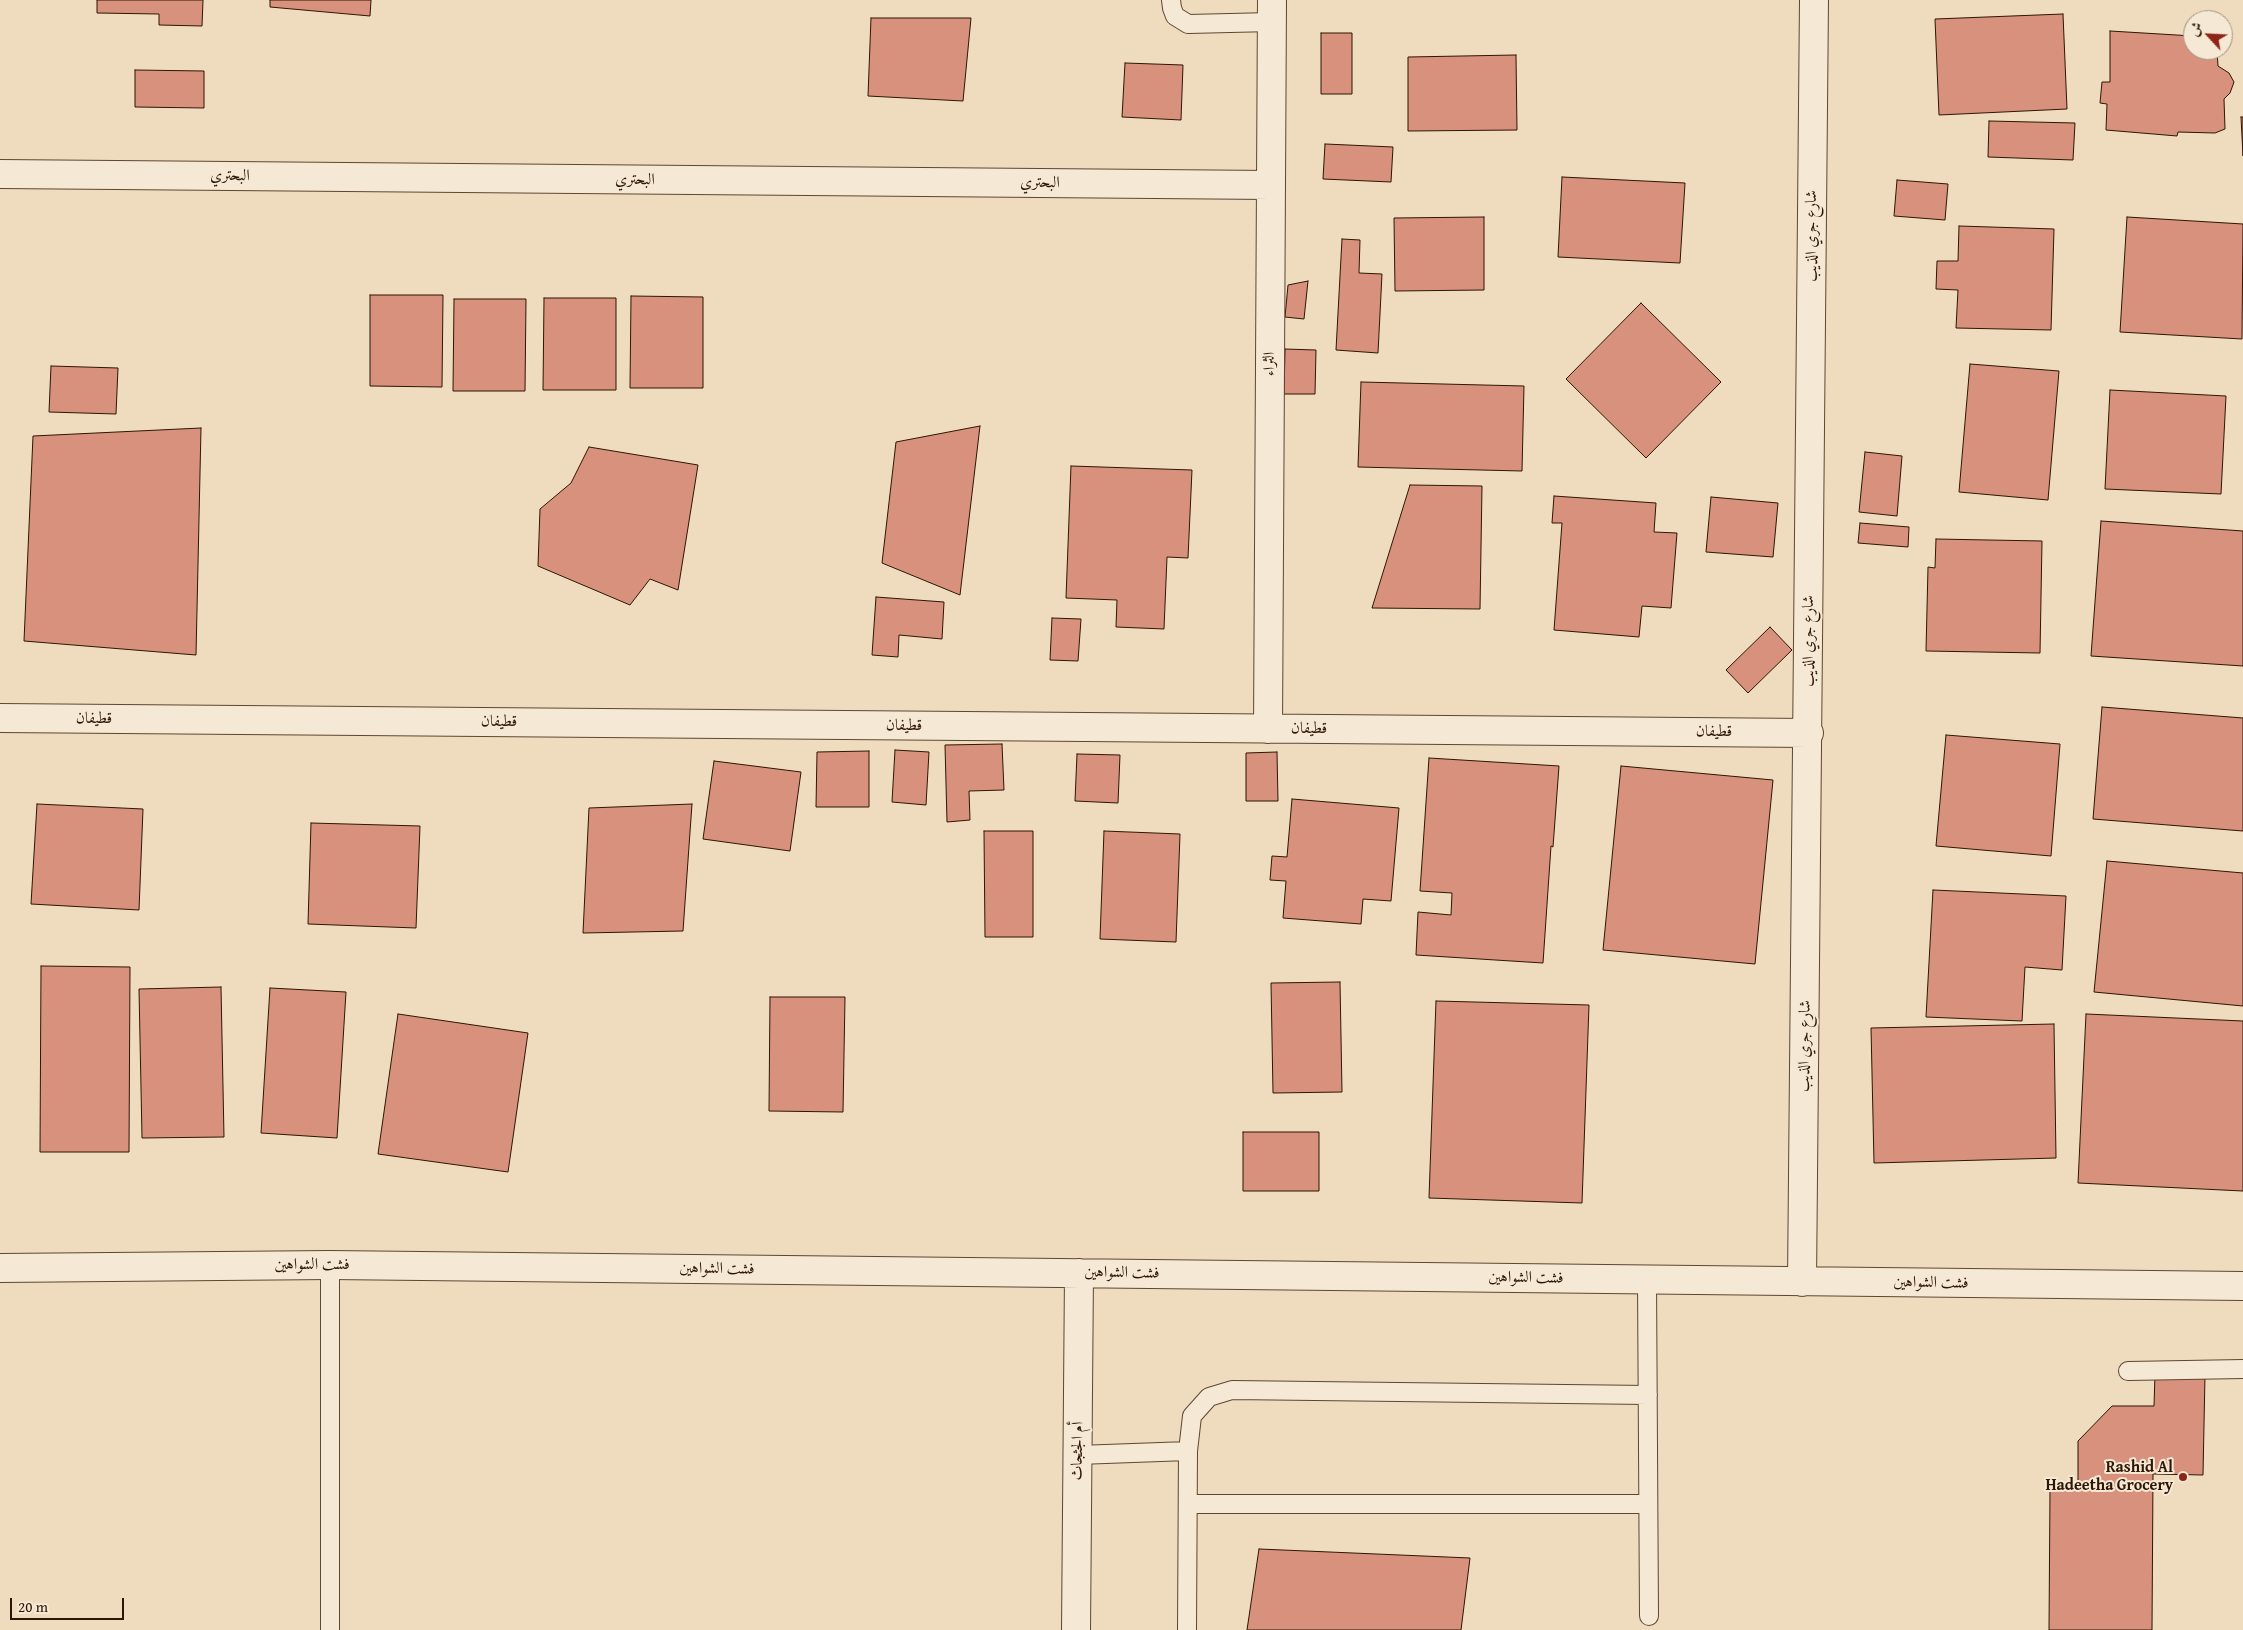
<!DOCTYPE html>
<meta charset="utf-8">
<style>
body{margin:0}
#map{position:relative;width:2243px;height:1630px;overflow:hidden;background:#efdbbd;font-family:"Gentium Book Plus",Amiri,serif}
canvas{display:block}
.north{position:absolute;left:2183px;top:10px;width:50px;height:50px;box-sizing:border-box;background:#f5e8d4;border:1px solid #a59480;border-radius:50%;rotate:295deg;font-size:14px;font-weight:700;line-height:20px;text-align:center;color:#2d1603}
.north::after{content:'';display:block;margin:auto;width:18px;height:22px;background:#8f2418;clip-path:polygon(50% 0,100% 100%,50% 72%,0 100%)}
.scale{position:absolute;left:10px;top:1598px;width:114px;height:22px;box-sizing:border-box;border:2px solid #2d1603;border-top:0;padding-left:6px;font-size:15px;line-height:18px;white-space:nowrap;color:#2d1603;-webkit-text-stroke:4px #f5e8d4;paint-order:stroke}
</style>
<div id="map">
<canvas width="2243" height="1630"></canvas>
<div class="north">ش</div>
<div class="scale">20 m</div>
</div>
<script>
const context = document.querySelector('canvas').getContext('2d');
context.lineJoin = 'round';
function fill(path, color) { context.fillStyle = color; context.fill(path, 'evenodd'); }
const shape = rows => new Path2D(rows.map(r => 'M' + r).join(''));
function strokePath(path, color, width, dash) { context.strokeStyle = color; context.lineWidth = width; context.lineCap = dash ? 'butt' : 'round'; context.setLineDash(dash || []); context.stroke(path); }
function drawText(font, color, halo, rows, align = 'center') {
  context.font = font + ' "Gentium Book Plus",Amiri,serif'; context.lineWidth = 4; context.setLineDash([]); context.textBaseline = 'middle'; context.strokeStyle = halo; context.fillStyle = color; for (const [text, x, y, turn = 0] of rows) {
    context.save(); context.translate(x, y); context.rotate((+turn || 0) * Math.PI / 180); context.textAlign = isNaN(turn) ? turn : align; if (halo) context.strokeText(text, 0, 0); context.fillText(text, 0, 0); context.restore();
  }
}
const building = shape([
 [97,0,203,0,202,26,159,25,159,14,97,13,97,0],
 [270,0,371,0,370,16,270,7,270,0],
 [2063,14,2067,109,1939,115,1935,19,2063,14],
 [871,18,971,18,963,101,868,96,871,18],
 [2110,31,2193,36,2193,50,2217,50,2218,66,2229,73,2234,82,2230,93,2224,99,2225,129,2215,133,2178,132,2177,136,2106,130,2107,104,2100,103,2102,82,2110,82,2110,31],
 [1321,33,1352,33,1352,94,1321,94,1321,33],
 [1516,55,1517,130,1408,131,1408,57,1516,55],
 [1125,63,1183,65,1181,120,1122,117,1125,63],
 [135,70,204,71,204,108,135,107,135,70],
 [2241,117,2243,117,2243,156,2241,117],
 [1989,121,2075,123,2073,160,1988,157,1989,121],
 [1325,144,1393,147,1391,182,1323,179,1325,144],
 [1562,177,1685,183,1680,263,1558,257,1562,177],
 [1897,180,1948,184,1945,220,1894,216,1897,180],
 [1484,217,1484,290,1395,291,1394,218,1484,217],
 [2127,217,2243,224,2242,339,2120,332,2127,217],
 [1959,226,2054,229,2051,330,1956,328,1958,290,1936,289,1937,261,1958,261,1959,226],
 [1342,239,1360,240,1359,273,1382,274,1378,353,1336,350,1342,239],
 [1308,281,1304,319,1285,317,1288,285,1308,281],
 [370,295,443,295,442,387,370,386,370,295],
 [631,296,703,297,703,388,630,388,631,296],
 [544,298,616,298,616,390,543,390,544,298],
 [454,299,526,299,525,391,453,391,454,299],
 [1641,303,1721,382,1646,458,1566,379,1641,303],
 [1285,349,1316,350,1315,394,1284,394,1285,349],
 [1970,364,2059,371,2048,500,1959,492,1970,364],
 [51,366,118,368,116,414,49,412,51,366],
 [1361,382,1524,386,1522,471,1358,467,1361,382],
 [2110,390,2226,396,2221,494,2105,489,2110,390],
 [980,426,960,595,882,563,896,442,980,426],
 [201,428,196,655,24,641,33,436,201,428],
 [589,447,698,465,678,590,650,579,630,605,538,566,540,509,571,483,589,447],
 [1865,452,1902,456,1897,516,1859,512,1865,452],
 [1071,466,1192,470,1188,558,1167,557,1164,629,1116,627,1117,600,1066,598,1071,466],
 [1410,485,1482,486,1480,609,1372,608,1410,485],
 [1554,496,1656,503,1654,532,1677,533,1671,608,1642,606,1639,637,1554,630,1562,523,1552,523,1554,496],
 [1711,497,1778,503,1773,557,1706,552,1711,497],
 [2101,521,2243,531,2243,666,2091,656,2101,521],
 [1860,523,1909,527,1908,547,1858,543,1860,523],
 [1936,539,2042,541,2040,653,1926,651,1928,567,1935,568,1936,539],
 [876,597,944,602,942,639,899,635,898,657,872,655,876,597],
 [1052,618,1081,619,1078,661,1050,660,1052,618],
 [1770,627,1792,650,1748,693,1726,670,1770,627],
 [2102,707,2243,718,2243,831,2093,819,2102,707],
 [1946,735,2060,744,2051,856,1936,846,1946,735],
 [1002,744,1004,790,969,791,970,820,947,822,945,745,1002,744],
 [895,750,929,752,926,805,892,802,895,750],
 [869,751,869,807,816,807,817,752,869,751],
 [1277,752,1278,801,1246,801,1246,753,1277,752],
 [1077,754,1120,755,1118,803,1075,801,1077,754],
 [1429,758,1559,766,1553,847,1551,846,1543,963,1416,955,1418,912,1451,915,1452,893,1420,891,1429,758],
 [714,761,801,772,790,851,703,839,714,761],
 [1621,766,1773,780,1755,964,1603,950,1621,766],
 [1292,799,1399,808,1391,901,1363,899,1361,924,1283,918,1286,881,1270,880,1272,856,1287,857,1292,799],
 [37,804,143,809,139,910,31,904,37,804],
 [692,804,683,931,583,933,589,808,692,804],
 [311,823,420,826,416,928,308,924,311,823],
 [984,831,1033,831,1033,937,985,937,984,831],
 [1104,831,1180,834,1176,942,1100,939,1104,831],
 [2107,861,2243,873,2243,1006,2094,992,2107,861],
 [1933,890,2066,896,2062,970,2025,967,2022,1021,1926,1017,1933,890],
 [41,966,130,967,129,1152,40,1152,41,966],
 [1340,982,1342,1092,1273,1093,1271,983,1340,982],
 [221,987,224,1137,142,1138,139,989,221,987],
 [270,988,346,992,337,1138,261,1133,270,988],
 [770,997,845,997,843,1112,769,1111,770,997],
 [1436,1001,1589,1005,1582,1203,1429,1198,1436,1001],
 [398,1014,528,1033,508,1172,378,1154,398,1014],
 [2086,1014,2243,1021,2243,1191,2078,1183,2086,1014],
 [2054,1024,2056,1158,1874,1163,1871,1028,2054,1024],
 [1243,1132,1319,1132,1319,1191,1243,1191,1243,1132],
 [2155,1374,2205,1375,2203,1475,2153,1474,2152,1630,2049,1630,2050,1489,2078,1489,2078,1441,2112,1406,2154,1406,2155,1374],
 [1259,1549,1470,1558,1461,1630,1247,1630,1259,1549]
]);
fill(building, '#d7917d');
strokePath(building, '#2d1603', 1);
const service = shape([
 [1171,0,1172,8,1175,16,1188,24,1272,22],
 [1647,1280,1649,1616],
 [2128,1371,2243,1369],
 [1078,1455,1188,1451],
 [1188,1504,1648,1504],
 [330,1630,330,1265],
 [1187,1630,1188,1451,1192,1416,1209,1397,1232,1390,1648,1395]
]);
const minor = shape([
 [0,174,1270,185],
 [0,718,1809,733],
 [1268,729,1272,0],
 [0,1268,330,1265,2243,1286],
 [1802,1282,1814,0],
 [1076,1630,1079,1273]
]);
strokePath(service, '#5e4732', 20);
strokePath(minor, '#5e4732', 30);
strokePath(service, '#f5e8d4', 18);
strokePath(minor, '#f5e8d4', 28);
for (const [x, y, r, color] of [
 [2183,1477,5,"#8f2418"]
]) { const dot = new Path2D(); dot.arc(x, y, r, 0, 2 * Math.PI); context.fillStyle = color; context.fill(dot); strokePath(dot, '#f5e8d4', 2); }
drawText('16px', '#2d1603', '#f5e8d4', [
 ["البحتري",230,176,1],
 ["البحتري",635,180,1],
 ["البحتري",1040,183,1],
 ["شارع جري الذيب",1812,236,-90],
 ["الثراء",1270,364,-90],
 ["شارع جري الذيب",1809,641,-90],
 ["قطيفان",94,719],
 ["قطيفان",499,722],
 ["قطيفان",904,726],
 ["قطيفان",1309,729],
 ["قطيفان",1714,732],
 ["شارع جري الذيب",1805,1046,-89],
 ["فشت الشواهين",312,1265],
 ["فشت الشواهين",717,1269,1],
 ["فشت الشواهين",1122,1273,1],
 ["فشت الشواهين",1526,1278,1],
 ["فشت الشواهين",1931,1283,1],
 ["أم الجثجاث",1078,1451,-89]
]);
drawText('bold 16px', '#2d1603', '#f5e8d4', [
 ["Rashid Al",2173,1468],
 ["Hadeetha Grocery",2173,1486]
], 'right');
</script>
